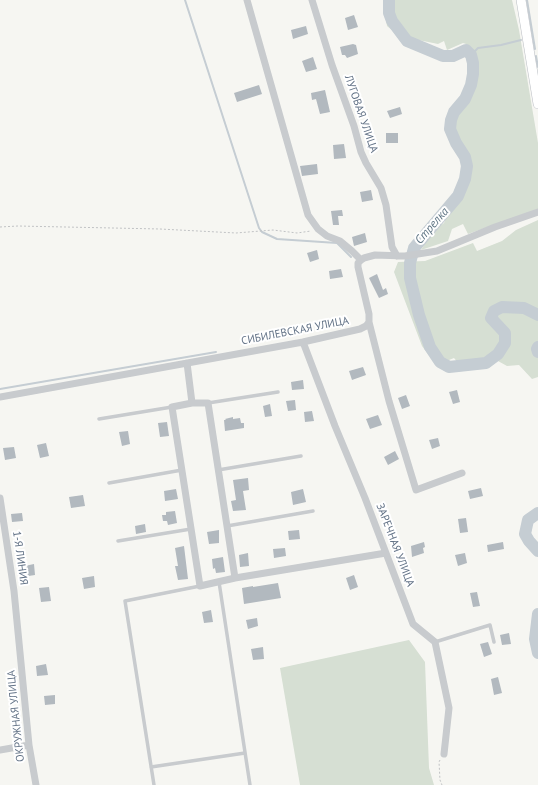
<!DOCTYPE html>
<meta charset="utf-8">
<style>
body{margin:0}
canvas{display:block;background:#f6f6f2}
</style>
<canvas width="538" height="785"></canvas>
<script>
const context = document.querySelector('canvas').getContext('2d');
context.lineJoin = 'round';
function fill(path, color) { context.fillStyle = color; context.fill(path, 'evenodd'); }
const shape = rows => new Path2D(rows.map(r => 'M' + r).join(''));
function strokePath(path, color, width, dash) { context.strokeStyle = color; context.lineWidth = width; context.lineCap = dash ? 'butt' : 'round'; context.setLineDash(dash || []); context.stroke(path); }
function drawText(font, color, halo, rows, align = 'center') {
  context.font = font + ' "PT Sans",sans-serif'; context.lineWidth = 4; context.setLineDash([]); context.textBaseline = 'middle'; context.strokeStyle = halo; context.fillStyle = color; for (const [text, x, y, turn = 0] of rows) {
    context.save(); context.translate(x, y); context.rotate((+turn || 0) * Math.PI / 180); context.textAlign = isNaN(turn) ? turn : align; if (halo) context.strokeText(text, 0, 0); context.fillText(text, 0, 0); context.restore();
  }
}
fill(shape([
 [383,0,512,0,519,30,538,143,538,209,468,234,463,224,452,229,448,241,421,250,433,231,444,223,449,210,459,200,463,194,470,175,470,161,455,133,454,126,458,110,468,98,471,90,475,76,476,60,470,48,466,44,463,43,447,50,444,41,438,44,399,36,387,26],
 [538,220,538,377,532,379,519,365,507,366,498,361,487,360,472,363,459,364,454,358,444,362,428,354,422,346,394,272,398,262,425,261,473,243,477,251,502,241,516,230],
 [409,640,425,662,429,768,434,785,300,785,280,668]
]), '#d6dfd3');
strokePath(shape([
 [185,0,259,228,262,232,277,239,337,243,351,257],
 [527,0,535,49],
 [471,55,478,48,501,45,521,40],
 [536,56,538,67],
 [0,389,216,352]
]), '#c5cdd3', 2);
strokePath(shape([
 [389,0,389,13,392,21,407,41,443,56,453,56,466,50,471,55,473,63,473,74,471,85,465,99,454,112,451,120,450,129,456,143,465,157,467,166,465,179,458,196,414,248,410,263,410,278,419,315,430,347,440,362,449,367,486,363,498,354,505,343,505,333,491,318,494,311,502,307,524,308,538,315],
 [538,347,537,349,538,352],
 [538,513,528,520,525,534,529,541,538,551],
 [538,614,535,639,538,653]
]), '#c5cdd3', 12);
fill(shape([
 [354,15,358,27,348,30,345,18],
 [306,26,308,34,293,39,291,30],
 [353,44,356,45,358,54,347,58,345,55,342,55,340,47],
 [313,57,317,69,306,72,302,61],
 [259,85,262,94,237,102,234,93],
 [325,90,330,112,320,114,316,99,312,100,311,93],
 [400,107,402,114,390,118,387,111],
 [386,133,398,133,398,143,386,143],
 [344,144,346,158,334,159,333,145],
 [317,164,318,174,302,176,300,166],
 [371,190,373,200,362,202,360,192],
 [342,210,343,216,338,216,339,225,333,225,331,211],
 [365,233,367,242,354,246,352,237],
 [317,250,319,259,310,262,307,253],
 [341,269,343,277,330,279,329,271],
 [377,274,383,290,386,288,388,294,379,298,369,278],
 [363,367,366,375,352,380,349,371],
 [303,380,304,389,292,390,291,382],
 [457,390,460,402,453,404,449,392],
 [406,395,410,406,402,409,398,398],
 [295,400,296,410,288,411,286,401],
 [270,404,272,416,265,417,263,406],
 [312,411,314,421,305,422,304,412],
 [378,415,382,425,370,429,366,419],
 [233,417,233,419,240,418,241,423,244,423,244,428,225,431,224,420,226,420,225,419],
 [167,422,169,436,160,437,158,423],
 [128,431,130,444,122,446,119,432],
 [438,438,440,446,432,449,429,440],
 [46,443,49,456,40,458,37,445],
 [14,447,16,458,5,460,3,448],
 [395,451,399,459,388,465,384,457],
 [248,478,249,490,243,491,246,510,233,511,231,501,236,500,233,480],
 [481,488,483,496,470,499,468,491],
 [176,489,178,499,165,501,164,491],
 [303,489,306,502,293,505,291,492],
 [83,495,85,506,71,508,69,497],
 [175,511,177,523,168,525,167,521,163,521,162,515,166,515,166,512],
 [22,513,23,521,12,522,11,514],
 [466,518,468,532,460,533,458,519],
 [145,524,146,532,136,534,135,526],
 [219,530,219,543,209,544,207,532],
 [299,530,300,539,289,540,288,531],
 [424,542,425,547,423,548,424,553,412,557,411,546],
 [503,542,504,549,488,552,487,545],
 [184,546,188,579,178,580,175,566,178,566,175,548],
 [285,548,286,556,274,558,273,549],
 [248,553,249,566,240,567,239,555],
 [465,553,467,563,458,566,455,555],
 [223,557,225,572,216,573,215,568,213,569,212,559],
 [34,564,35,575,22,577,20,567],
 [354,575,358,587,350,590,346,578],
 [94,576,95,587,84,589,82,578],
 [278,583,281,598,244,604,242,588,253,586,253,587],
 [49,587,51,601,41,602,39,588],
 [477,592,480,606,473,607,470,593],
 [211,610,213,622,204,623,202,612],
 [257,618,258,626,248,629,246,620],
 [509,633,511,644,502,645,500,635],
 [488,642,492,654,484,657,480,644],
 [263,647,264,659,253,660,251,649],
 [46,664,48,675,37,676,36,666],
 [498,677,502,693,494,695,491,679],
 [55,695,55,704,45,705,44,696]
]), '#b2b9bf');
const secondary = shape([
 [521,0,538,104]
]);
strokePath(secondary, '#b9bdc3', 10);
strokePath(shape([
 [0,227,18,226,160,229,236,233,273,230,297,233,311,231],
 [440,760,439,762,440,780,442,785]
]), '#c0c2c4', 1, [2, 2]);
strokePath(shape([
 [208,403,278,392],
 [99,419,172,407],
 [218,470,301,456],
 [109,483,182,470],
 [227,526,313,511],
 [118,541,191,529],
 [219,582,250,785],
 [435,642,490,625,494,642],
 [151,767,245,753],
 [154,785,125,601,200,586]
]), '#c8cbce', 3.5);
strokePath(shape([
 [247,0,308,215,318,229,327,236,340,241,352,251,361,260],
 [312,0,332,65,354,126,361,152,366,163,381,188,386,205,392,247,397,256],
 [369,322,389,401,416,490,462,473],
 [303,342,335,426,365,498,413,624,435,642,449,708,444,754],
 [187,363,192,403,208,403,235,578,386,553],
 [0,397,303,342,360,329,366,326,369,322,369,314,358,267,358,263,361,260,364,258,375,255,405,256,437,251,495,227,538,212],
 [192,403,172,407,200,586,235,578],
 [0,498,14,591,29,745,36,785],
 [0,750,29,745]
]), '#c8cbce', 7);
strokePath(secondary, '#fff', 9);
drawText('11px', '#627286', '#fff', [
 ["ЛУГОВАЯ УЛИЦА",361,114,71],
 ["СИБИЛЕВСКАЯ УЛИЦА",295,331,-11],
 ["ЗАРЕЧНАЯ УЛИЦА",395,545,69],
 ["1-Я ЛИНИЯ",20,558,82],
 ["ОКРУЖНАЯ УЛИЦА",16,716,-96]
]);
drawText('italic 12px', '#5e7483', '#fff', [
 ["Стрелка",432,226,-49]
]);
</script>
